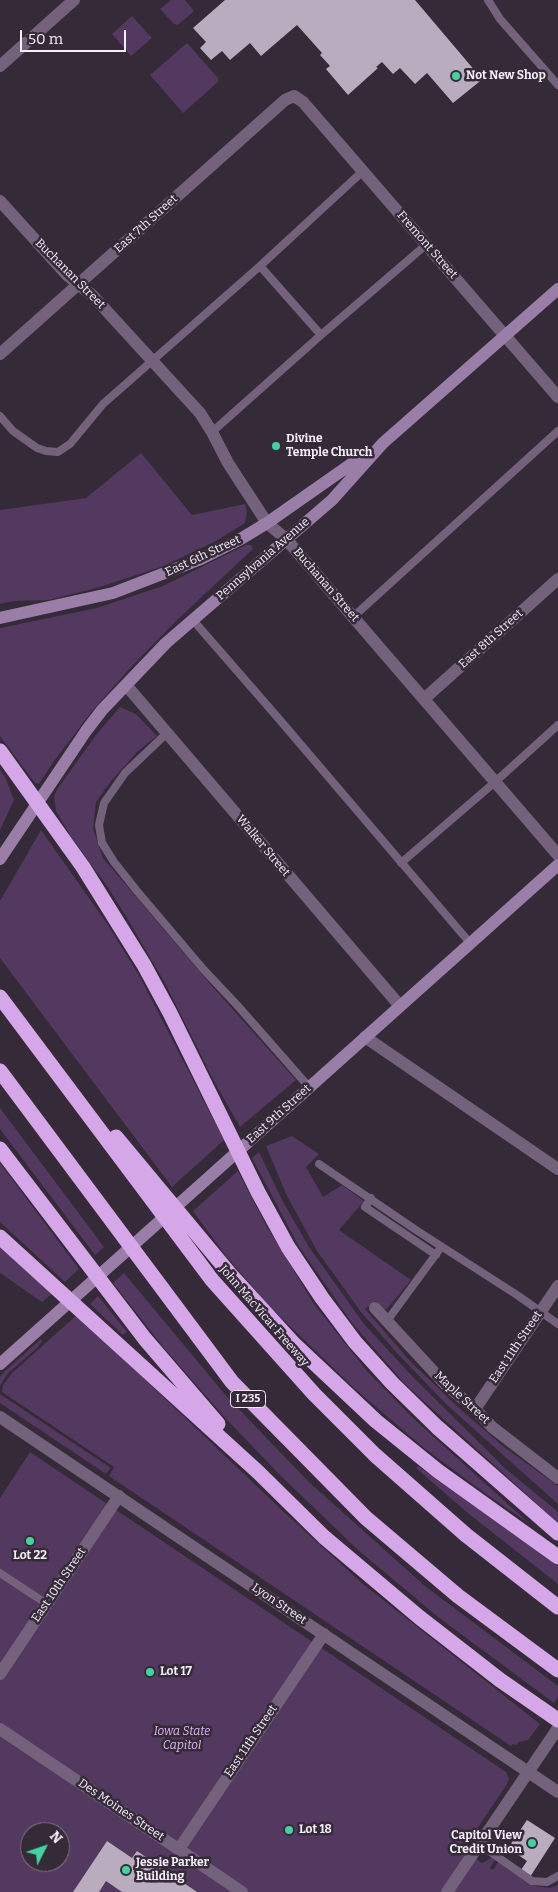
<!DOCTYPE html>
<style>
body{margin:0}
#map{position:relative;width:558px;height:1892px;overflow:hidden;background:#342a38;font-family:Bitter,serif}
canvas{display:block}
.north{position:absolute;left:20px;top:1822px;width:50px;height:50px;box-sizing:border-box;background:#342a38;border:1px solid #827985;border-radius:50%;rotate:49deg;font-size:14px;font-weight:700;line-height:20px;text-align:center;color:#f6eff9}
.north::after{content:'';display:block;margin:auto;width:18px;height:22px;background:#41d4a1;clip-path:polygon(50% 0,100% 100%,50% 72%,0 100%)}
.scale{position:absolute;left:20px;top:30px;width:106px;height:22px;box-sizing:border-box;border:2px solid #f6eff9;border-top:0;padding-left:6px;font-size:15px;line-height:18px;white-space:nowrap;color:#f6eff9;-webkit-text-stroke:4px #342a38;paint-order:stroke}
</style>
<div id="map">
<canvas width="558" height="1892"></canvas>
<div class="north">N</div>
<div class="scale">50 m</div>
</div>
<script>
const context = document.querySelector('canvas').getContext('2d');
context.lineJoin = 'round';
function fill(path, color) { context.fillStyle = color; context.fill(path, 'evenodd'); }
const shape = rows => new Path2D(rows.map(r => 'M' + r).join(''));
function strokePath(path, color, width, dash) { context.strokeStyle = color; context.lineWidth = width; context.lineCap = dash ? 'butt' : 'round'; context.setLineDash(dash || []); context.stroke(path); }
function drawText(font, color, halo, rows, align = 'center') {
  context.font = font + ' Bitter,serif'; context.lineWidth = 5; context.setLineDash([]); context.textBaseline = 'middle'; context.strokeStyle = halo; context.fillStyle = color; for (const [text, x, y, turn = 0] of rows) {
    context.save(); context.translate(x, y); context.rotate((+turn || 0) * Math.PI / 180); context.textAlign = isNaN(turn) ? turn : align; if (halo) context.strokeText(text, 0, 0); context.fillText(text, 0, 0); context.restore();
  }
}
fill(shape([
 [171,0,185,0,194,11,178,25,174,24,160,9],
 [132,16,152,38,131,56,112,34],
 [187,43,218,78,218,82,183,113,150,75],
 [141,453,192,515,245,504,247,512,245,523,216,541,164,566,100,587,48,600,14,601,0,604,0,510,86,498],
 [246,545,251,545,253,549,177,620,131,667,93,710,54,761,39,784,35,783,0,736,0,628,97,608,163,586],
 [120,707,136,714,157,736,138,751,111,781,96,802,93,829,103,858,211,985,296,1080,240,1127,215,1083,166,985,127,918,107,886,72,838,56,811,54,796,58,788,96,735],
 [0,769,6,779,14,800,0,830],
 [41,830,108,925,140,977,224,1140,172,1187,0,958,0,901],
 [0,1108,104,1247,95,1255,0,1129],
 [292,1136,319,1154,306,1167,323,1197,342,1185,364,1201,339,1230,411,1280,386,1310,376,1301,365,1309,410,1361,459,1408,504,1447,558,1486,558,1504,447,1405,396,1352,361,1312,317,1251,287,1196,266,1146],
 [259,1152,282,1200,309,1247,364,1324,412,1376,506,1469,558,1512,558,1523,405,1384,352,1323,298,1245,252,1158],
 [0,1163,79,1269,65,1282,0,1222],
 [238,1171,266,1225,314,1304,367,1371,414,1419,530,1524,486,1494,424,1448,354,1388,269,1306,226,1256,193,1211],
 [0,1247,52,1294,42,1302,0,1273],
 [124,1273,228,1398,309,1482,425,1586,558,1686,558,1697,554,1703,438,1617,358,1550,281,1476,227,1420,164,1348,113,1283],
 [98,1296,127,1332,123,1335,90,1304],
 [77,1315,285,1513,363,1584,540,1724,528,1740,519,1742,516,1745,513,1744,511,1746,109,1476,114,1467,2,1392,3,1385,12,1373],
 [41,1339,42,1341,37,1348,7,1374,0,1386,0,1377,4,1372],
 [0,1394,111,1468,109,1470,106,1474,0,1403],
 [30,1452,506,1772,509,1779,507,1784,463,1850,482,1863,491,1858,496,1858,490,1868,493,1870,499,1861,535,1886,550,1888,558,1885,558,1892,0,1892,0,1498],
 [30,1832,60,1832,60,1862,30,1862],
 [418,1466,558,1566,558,1584,469,1514,416,1468]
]), '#53385f');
fill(shape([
 [225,0,415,0,476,72,477,70,484,78,453,103,427,73,415,84,400,68,393,74,382,62,376,67,378,68,348,95,326,69,330,66,320,55,322,53,297,25,261,56,250,43,230,60,222,51,211,60,200,48,206,42,193,28],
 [527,1820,555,1838,530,1877,521,1870,527,1861,508,1848],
 [107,1841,132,1858,137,1851,197,1892,122,1892,106,1881,99,1892,73,1892]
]), '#b9acbf');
strokePath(shape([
 [488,0,500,19,558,85],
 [260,266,321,335],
 [0,416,13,431,37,448,46,451,58,452,70,444,103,404,260,266,363,171],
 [212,432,321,335,427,244],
 [353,617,558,431],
 [192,619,279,719,470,943],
 [167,733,125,773,104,803,99,825,102,843,114,862,137,891,204,970,237,1005,309,1087],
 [401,863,495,782,558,725],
 [319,1164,416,1230,517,1295,558,1324],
 [371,1198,365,1207,436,1255],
 [387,1321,439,1250],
 [0,1573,47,1604],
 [479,1844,532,1881,547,1882,558,1876]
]), '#74627c', 8);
strokePath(shape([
 [0,66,74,0],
 [0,201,67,275,93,296,200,413,212,432,228,463,267,523,286,539,558,855],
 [0,354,285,100,294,96,303,102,558,397],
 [126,685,400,1006],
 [424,699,558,579],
 [365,1037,558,1169],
 [375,1308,445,1384,475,1409,492,1427,558,1478],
 [475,1409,558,1286],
 [0,1417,558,1792],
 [0,1674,119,1496],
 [0,1729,242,1892],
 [179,1849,324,1634],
 [447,1892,558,1728]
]), '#74627c', 12);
strokePath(shape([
 [0,618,113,593,201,559,239,540,267,523,367,453],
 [0,859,86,731,102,710,166,643,332,500,383,443,558,289],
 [0,1364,558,865]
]), '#9b7ea8', 12);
strokePath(shape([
 [0,751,83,867,144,965,170,1013,258,1192,288,1247,322,1298,355,1342,392,1383,437,1427,558,1533],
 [0,997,212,1280,314,1394,375,1455,466,1535,558,1607],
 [0,1071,232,1382,366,1518,458,1596,558,1670],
 [116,1137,230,1274,294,1344,376,1421,438,1471,558,1557],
 [0,1149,145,1339,218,1424],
 [0,1237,258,1472,324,1537,419,1617,500,1680,558,1720]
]), '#d5a7e8', 15);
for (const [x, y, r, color] of [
 [456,76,5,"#41d4a1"],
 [276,446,5,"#41d4a1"],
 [30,1541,5,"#41d4a1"],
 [150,1672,5,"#41d4a1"],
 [289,1830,5,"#41d4a1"],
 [532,1843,5,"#41d4a1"],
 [126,1870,5,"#41d4a1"]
]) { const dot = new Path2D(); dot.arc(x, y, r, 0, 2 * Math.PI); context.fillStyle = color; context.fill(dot); strokePath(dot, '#342a38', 2); }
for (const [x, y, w] of [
 [248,1399,35]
]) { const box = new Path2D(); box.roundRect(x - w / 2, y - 8.5, w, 17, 4); context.fillStyle = '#342a38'; context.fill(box); strokePath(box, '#f6eff9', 1); }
drawText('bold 11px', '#f6eff9', null, [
 ["I 235",248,1399]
]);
drawText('bold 12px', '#f6eff9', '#342a38', [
 ["Not New Shop",466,76],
 ["Divine",286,439],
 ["Temple Church",286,453],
 ["Lot 22",30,1556,"center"],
 ["Lot 17",160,1672],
 ["Lot 18",299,1830],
 ["Capitol View",522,1836,"right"],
 ["Credit Union",522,1850,"right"],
 ["Jessie Parker",136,1863],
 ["Building",136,1877]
], 'left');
drawText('12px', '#f6eff9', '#342a38', [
 ["East 7th Street",146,224,-42],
 ["Fremont Street",427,245,49],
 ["Buchanan Street",70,274,45],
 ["East 6th Street",203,556,-25],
 ["Pennsylvania Avenue",263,559,-41],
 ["Buchanan Street",326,585,49],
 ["East 8th Street",491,639,-42],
 ["Walker Street",263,846,50],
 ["East 9th Street",279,1114,-42],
 ["John MacVicar Freeway",264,1316,49],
 ["East 11th Street",516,1347,-56],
 ["Maple Street",462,1398,43],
 ["East 10th Street",59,1585,-56],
 ["Lyon Street",279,1604,34],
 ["East 11th Street",251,1741,-56],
 ["Des Moines Street",121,1810,34]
]);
drawText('italic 12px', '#e6b6fa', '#342a38', [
 ["Iowa State",182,1732],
 ["Capitol",182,1746]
]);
</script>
